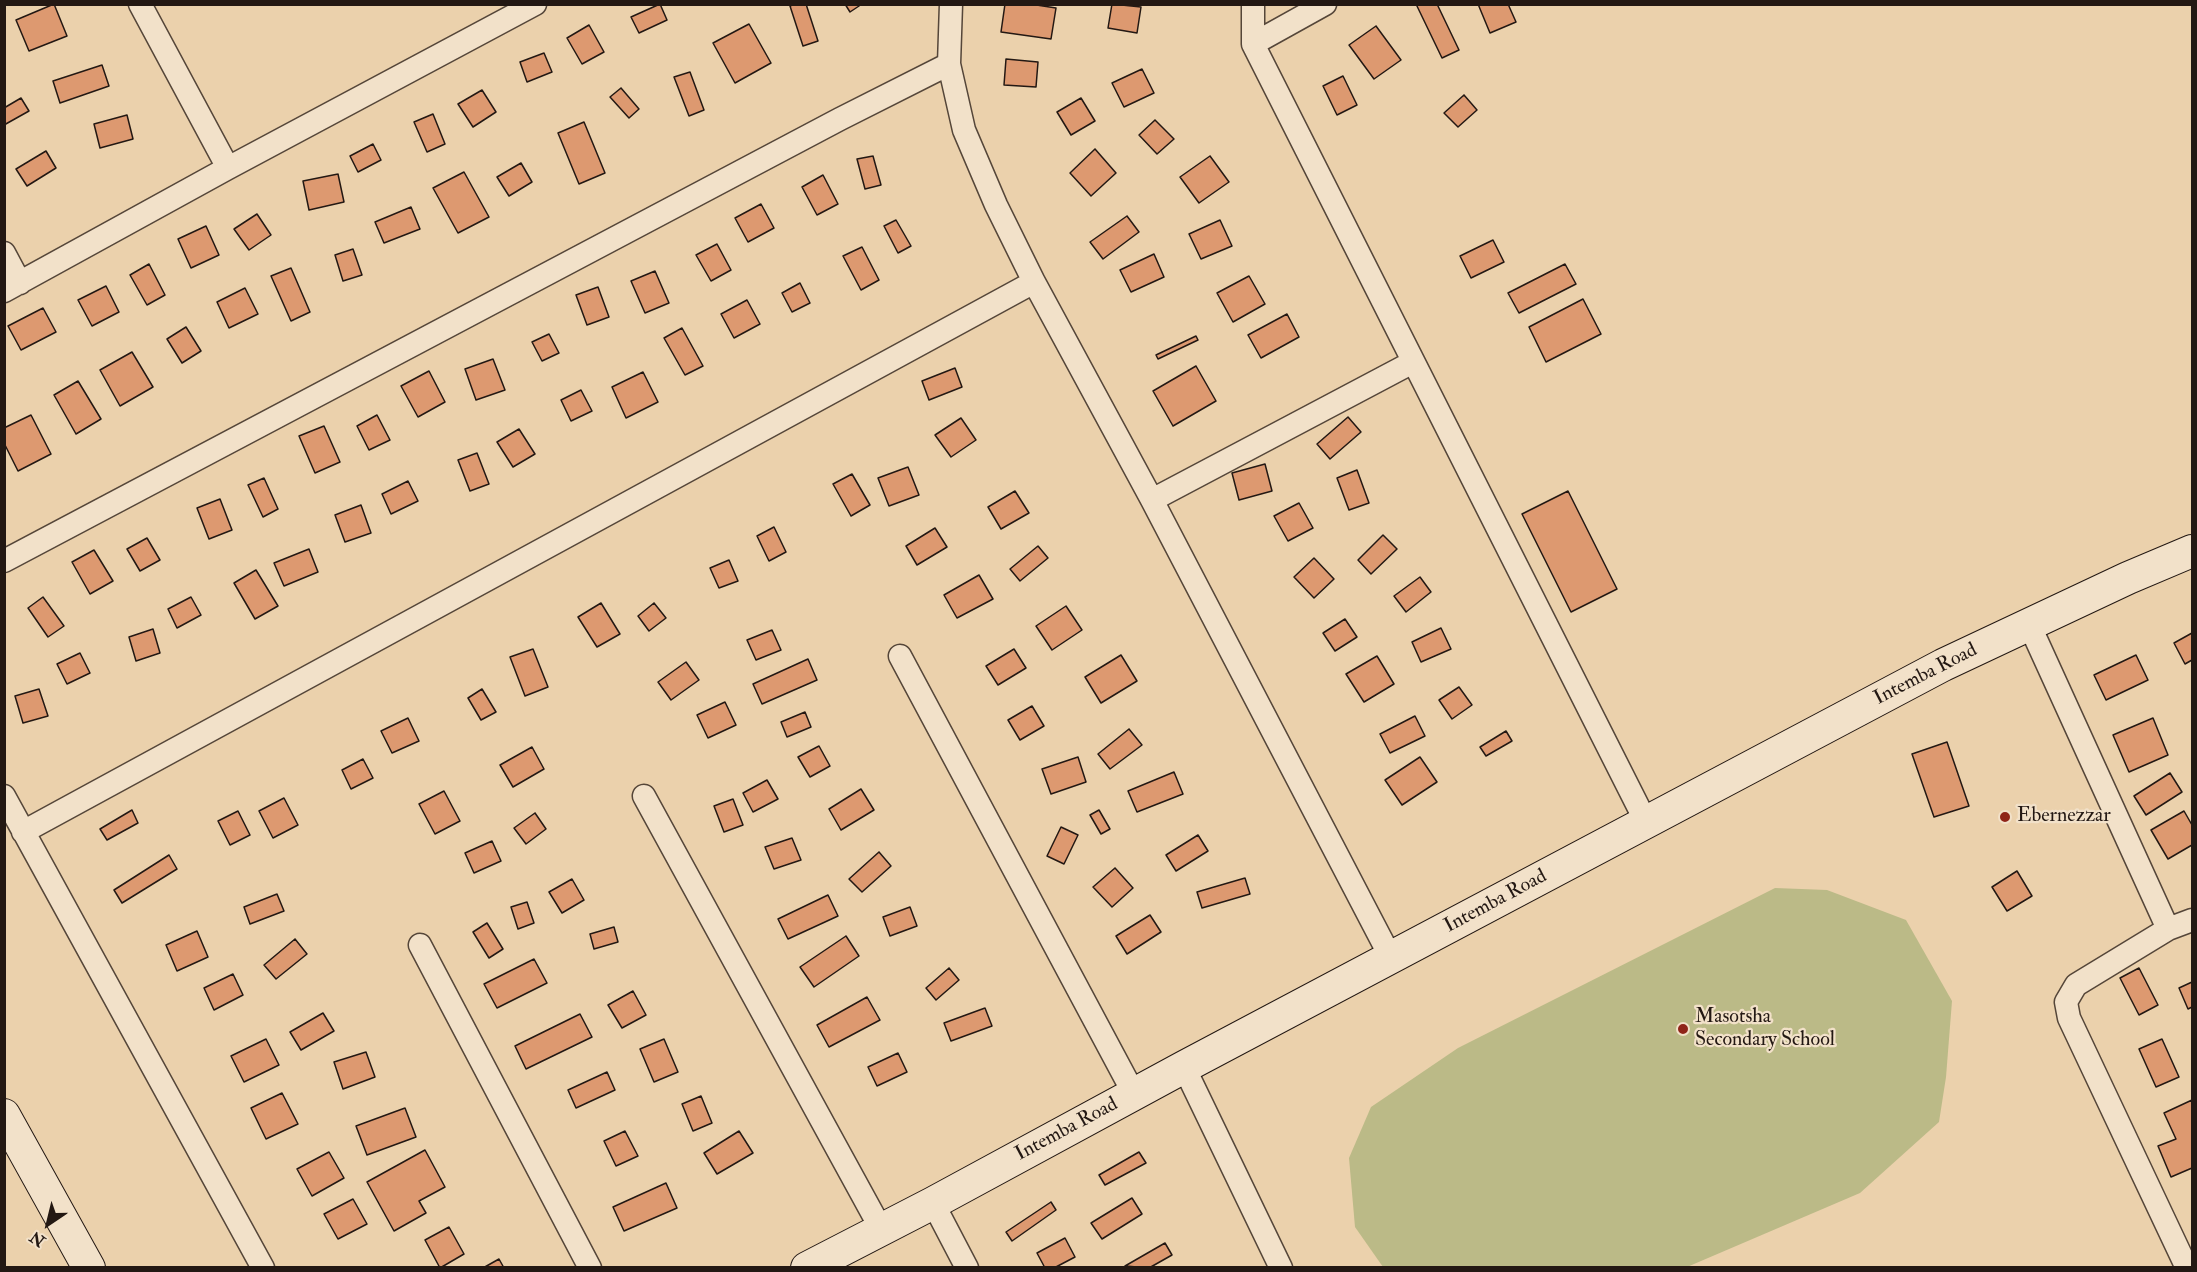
<!DOCTYPE html>
<style>
body{margin:0}
#map{position:relative;width:2197px;height:1272px;overflow:hidden;background:#ebd1ac;font-family:"IM FELL Double Pica",serif}
canvas{display:block}
.frame{position:absolute;inset:0;border:6px solid #231813;pointer-events:none}
.north{position:absolute;left:18px;top:1194px;width:60px;height:60px;-webkit-text-stroke:4px #f2e1c9;paint-order:stroke;rotate:215deg;font-size:16px;font-weight:700;line-height:24px;text-align:center;color:#231813}
.north::after{content:'';display:block;margin:auto;width:21px;height:27px;background:#231813;clip-path:polygon(50% 0,100% 100%,50% 72%,0 100%)}
</style>
<div id="map">
<canvas width="2197" height="1272"></canvas>
<div class="frame"></div>
<div class="north">N</div>
</div>
<script>
const context = document.querySelector('canvas').getContext('2d');
context.lineJoin = 'round';
function fill(path, color) { context.fillStyle = color; context.fill(path, 'evenodd'); }
const shape = rows => new Path2D(rows.map(r => 'M' + r).join(''));
function strokePath(path, color, width, dash) { context.strokeStyle = color; context.lineWidth = width; context.lineCap = dash ? 'butt' : 'round'; context.setLineDash(dash || []); context.stroke(path); }
function drawText(font, color, halo, rows, align = 'center') {
  context.font = font + ' "IM FELL Double Pica",serif'; context.lineWidth = 4.5; context.setLineDash([]); context.textBaseline = 'middle'; context.strokeStyle = halo; context.fillStyle = color; for (const [text, x, y, turn = 0] of rows) {
    context.save(); context.translate(x, y); context.rotate((+turn || 0) * Math.PI / 180); context.textAlign = isNaN(turn) ? turn : align; if (halo) context.strokeText(text, 0, 0); context.fillText(text, 0, 0); context.restore();
  }
}
fill(shape([
 [1775,888,1827,890,1906,920,1952,1001,1946,1077,1939,1122,1860,1193,1687,1267,1383,1267,1355,1227,1349,1158,1371,1107,1458,1048]
]), '#bbba87');
const building = shape([
 [54,4,67,36,29,51,16,20,54,4],
 [660,4,667,20,639,33,631,17,660,4],
 [795,4,806,4,818,41,803,46,790,6,795,4],
 [845,4,862,4,850,12,845,4],
 [1005,4,1030,4,1056,8,1051,39,1001,32,1005,4],
 [1112,4,1141,7,1137,33,1108,28,1112,4],
 [1416,4,1437,4,1459,50,1442,58,1416,4],
 [1478,4,1508,4,1516,22,1490,33,1478,4],
 [749,24,771,63,735,83,713,43,749,24],
 [589,25,604,52,582,64,567,38,589,25],
 [1376,26,1401,60,1374,79,1349,45,1376,26],
 [544,53,552,72,527,82,520,62,544,53],
 [1006,59,1038,62,1036,87,1004,85,1006,59],
 [102,65,109,86,60,103,53,81,102,65],
 [1142,69,1154,93,1124,107,1112,83,1142,69],
 [690,72,704,110,689,116,674,77,690,72],
 [1343,76,1357,105,1337,115,1323,86,1343,76],
 [621,88,639,109,629,118,610,97,621,88],
 [482,90,496,112,473,127,458,104,482,90],
 [1464,95,1477,110,1458,127,1444,113,1464,95],
 [21,98,29,111,4,125,4,108,21,98],
 [1081,98,1095,121,1071,135,1057,112,1081,98],
 [433,114,445,144,427,152,414,122,433,114],
 [127,115,133,139,100,148,94,124,127,115],
 [1155,120,1174,139,1157,154,1139,135,1155,120],
 [584,122,605,173,579,184,558,133,584,122],
 [373,144,381,160,358,172,350,156,373,144],
 [1095,149,1116,173,1091,196,1070,173,1095,149],
 [46,151,56,168,27,186,16,169,46,151],
 [873,156,881,185,865,189,857,159,873,156],
 [1210,156,1229,182,1199,203,1180,177,1210,156],
 [521,163,532,182,509,196,497,177,521,163],
 [464,172,489,217,458,233,433,188,464,172],
 [338,174,344,202,309,210,303,181,338,174],
 [823,175,838,204,817,215,802,187,823,175],
 [761,204,774,228,748,242,735,218,761,204],
 [411,207,420,229,384,243,375,222,411,207],
 [257,214,271,235,249,250,234,229,257,214],
 [1127,216,1139,232,1103,259,1090,242,1127,216],
 [896,220,911,246,898,253,884,226,896,220],
 [1220,220,1232,246,1201,259,1189,234,1220,220],
 [206,226,219,255,191,268,178,239,206,226],
 [1493,240,1504,262,1471,278,1460,256,1493,240],
 [717,244,731,270,711,281,696,255,717,244],
 [862,247,879,280,861,290,843,256,862,247],
 [353,249,362,275,343,281,335,255,353,249],
 [1154,254,1164,277,1131,292,1120,270,1154,254],
 [149,264,165,295,147,305,130,275,149,264],
 [1565,264,1576,284,1519,313,1508,293,1565,264],
 [291,268,310,312,291,321,271,276,291,268],
 [655,271,669,303,645,313,631,281,655,271],
 [1249,276,1265,304,1233,322,1217,293,1249,276],
 [800,283,810,303,792,312,782,293,800,283],
 [106,286,119,312,92,326,78,300,106,286],
 [598,287,609,317,587,325,576,295,598,287],
 [245,288,258,314,229,328,217,302,245,288],
 [1583,299,1601,334,1546,362,1529,327,1583,299],
 [747,300,760,324,734,338,721,314,747,300],
 [43,308,56,332,21,350,8,326,43,308],
 [1287,314,1299,337,1261,358,1248,335,1287,314],
 [186,327,201,351,182,363,167,339,186,327],
 [682,328,703,366,685,375,664,338,682,328],
 [549,334,559,353,542,361,532,342,549,334],
 [1196,336,1198,340,1158,359,1156,355,1196,336],
 [132,352,153,387,120,406,100,370,132,352],
 [493,359,505,390,476,400,465,369,493,359],
 [1196,366,1216,401,1173,426,1153,391,1196,366],
 [955,368,962,387,929,400,922,381,955,368],
 [429,371,445,402,418,417,401,386,429,371],
 [643,372,658,402,626,418,612,387,643,372],
 [78,381,101,419,76,434,54,395,78,381],
 [581,390,592,411,571,421,561,400,581,390],
 [31,415,51,454,18,471,4,443,4,428,31,415],
 [377,415,390,440,369,450,357,426,377,415],
 [1348,417,1361,432,1330,459,1317,444,1348,417],
 [961,418,976,440,951,457,935,435,961,418],
 [324,426,340,462,315,473,299,436,324,426],
 [519,429,535,454,513,467,497,442,519,429],
 [477,453,489,484,470,491,458,460,477,453],
 [1265,464,1272,491,1239,500,1232,473,1265,464],
 [908,467,919,495,889,506,878,478,908,467],
 [1357,470,1369,503,1349,510,1337,478,1357,470],
 [852,474,870,505,851,516,833,484,852,474],
 [264,478,278,509,263,517,248,485,264,478],
 [408,481,418,501,391,514,382,494,408,481],
 [1015,491,1029,513,1001,529,988,507,1015,491],
 [1568,491,1617,589,1571,612,1522,514,1568,491],
 [220,499,232,530,209,539,197,508,220,499],
 [1299,503,1313,528,1288,541,1274,516,1299,503],
 [361,505,371,533,345,542,335,515,361,505],
 [774,527,786,552,769,561,757,536,774,527],
 [935,528,947,547,917,565,906,546,935,528],
 [1383,535,1397,549,1371,574,1358,560,1383,535],
 [147,538,160,560,140,571,127,549,147,538],
 [1038,546,1048,558,1020,581,1010,569,1038,546],
 [309,549,318,572,284,586,274,563,309,549],
 [94,550,113,581,90,594,72,562,94,550],
 [1314,558,1334,579,1314,598,1294,577,1314,558],
 [729,560,738,581,719,588,710,568,729,560],
 [256,570,278,606,255,619,234,583,256,570],
 [979,575,993,599,957,618,944,595,979,575],
 [1420,577,1431,592,1406,612,1394,596,1420,577],
 [43,597,64,626,48,637,28,608,43,597],
 [191,597,201,615,177,628,168,609,191,597],
 [601,603,620,634,597,647,578,617,601,603],
 [654,603,666,618,649,631,638,616,654,603],
 [1066,606,1082,630,1052,650,1036,626,1066,606],
 [1345,619,1357,637,1335,651,1323,633,1345,619],
 [1441,628,1451,649,1421,662,1412,642,1441,628],
 [153,629,160,653,136,661,129,637,153,629],
 [772,630,781,650,756,660,747,640,772,630],
 [2192,633,2192,660,2185,664,2174,643,2192,633],
 [533,649,548,687,525,696,510,657,533,649],
 [1014,649,1026,668,998,685,986,666,1014,649],
 [80,653,90,673,67,684,57,664,80,653],
 [1121,655,1137,681,1101,703,1085,677,1121,655],
 [2136,655,2148,680,2106,700,2094,675,2136,655],
 [1377,656,1394,684,1364,702,1346,674,1377,656],
 [808,659,817,680,762,704,753,684,808,659],
 [686,662,699,680,671,700,658,682,686,662],
 [1459,687,1472,705,1452,719,1439,700,1459,687],
 [39,689,48,716,23,723,15,696,39,689],
 [482,689,496,712,481,720,468,698,482,689],
 [725,702,736,725,708,738,697,715,725,702],
 [1032,706,1044,726,1020,740,1008,720,1032,706],
 [805,712,811,727,787,737,781,722,805,712],
 [1415,716,1425,736,1390,753,1380,734,1415,716],
 [408,718,419,741,392,753,381,731,408,718],
 [2153,718,2168,755,2129,772,2113,735,2153,718],
 [1129,729,1142,745,1110,769,1098,754,1129,729],
 [1506,731,1512,741,1486,756,1480,747,1506,731],
 [1947,742,1969,806,1934,817,1912,754,1947,742],
 [819,746,830,766,810,777,798,757,819,746],
 [532,747,544,769,513,787,500,765,532,747],
 [1078,757,1086,782,1051,794,1042,769,1078,757],
 [1420,757,1437,782,1402,805,1385,780,1420,757],
 [363,759,373,778,351,789,342,770,363,759],
 [1174,772,1183,794,1137,812,1128,791,1174,772],
 [2170,773,2182,792,2146,815,2134,796,2170,773],
 [767,780,778,799,753,812,743,793,767,780],
 [861,789,874,810,841,830,829,809,861,789],
 [444,791,460,821,435,834,419,804,444,791],
 [284,798,298,825,273,838,259,811,284,798],
 [733,799,743,825,724,832,714,806,733,799],
 [132,810,138,823,107,840,100,829,132,810],
 [1099,810,1110,829,1101,834,1090,815,1099,810],
 [238,811,250,835,230,845,218,821,238,811],
 [2184,811,2192,825,2192,845,2168,859,2151,830,2184,811],
 [535,813,546,829,526,844,514,828,535,813],
 [1061,827,1078,835,1064,864,1047,856,1061,827],
 [1198,835,1208,851,1176,871,1166,855,1198,835],
 [792,838,801,860,774,869,765,847,792,838],
 [492,841,501,861,474,873,465,853,492,841],
 [879,852,891,866,862,892,849,879,879,852],
 [169,855,177,869,122,903,114,890,169,855],
 [1115,868,1133,888,1112,907,1093,887,1115,868],
 [2017,871,2032,896,2007,911,1992,887,2017,871],
 [1245,878,1250,894,1202,908,1197,892,1245,878],
 [572,879,584,900,562,913,549,892,572,879],
 [277,894,284,911,250,924,244,907,277,894],
 [828,895,838,916,788,939,778,919,828,895],
 [527,902,534,923,518,929,511,907,527,902],
 [910,907,917,926,890,936,883,917,910,907],
 [1150,915,1161,932,1127,954,1116,936,1150,915],
 [487,923,503,949,489,958,473,932,487,923],
 [614,927,618,942,594,949,590,934,614,927],
 [197,931,208,957,177,971,166,945,197,931],
 [846,936,859,956,814,987,800,967,846,936],
 [295,939,307,954,276,979,264,965,295,939],
 [534,959,547,983,497,1008,484,984,534,959],
 [949,968,959,980,936,1000,926,988,949,968],
 [2139,968,2158,1005,2139,1015,2120,978,2139,968],
 [233,974,243,995,214,1010,204,988,233,974],
 [2192,982,2192,1007,2188,1009,2179,988,2192,982],
 [633,991,646,1015,622,1028,608,1005,633,991],
 [867,997,880,1020,829,1047,817,1025,867,997],
 [985,1008,992,1026,951,1041,944,1023,985,1008],
 [323,1013,334,1031,301,1050,290,1032,323,1013],
 [580,1014,592,1037,526,1069,515,1046,580,1014],
 [266,1039,279,1065,244,1082,231,1056,266,1039],
 [664,1039,678,1072,654,1082,640,1049,664,1039],
 [2162,1039,2179,1077,2156,1087,2139,1049,2162,1039],
 [366,1052,375,1077,343,1089,334,1062,366,1052],
 [898,1053,907,1072,877,1086,868,1067,898,1053],
 [607,1072,615,1090,576,1108,568,1090,607,1072],
 [282,1093,298,1124,266,1139,251,1108,282,1093],
 [701,1096,712,1123,693,1131,682,1104,701,1096],
 [2192,1100,2192,1168,2171,1177,2158,1146,2176,1139,2164,1113,2192,1100],
 [405,1108,416,1137,367,1155,356,1126,405,1108],
 [625,1131,638,1156,616,1166,604,1141,625,1131],
 [739,1131,753,1153,717,1174,704,1153,739,1131],
 [425,1150,445,1187,419,1201,426,1213,394,1231,367,1182,425,1150],
 [329,1152,344,1178,312,1196,297,1169,329,1152],
 [1139,1152,1146,1163,1105,1185,1099,1175,1139,1152],
 [666,1183,677,1208,624,1231,613,1207,666,1183],
 [1132,1198,1142,1214,1102,1239,1091,1223,1132,1198],
 [353,1199,367,1224,338,1239,324,1214,353,1199],
 [1051,1202,1056,1210,1012,1241,1006,1232,1051,1202],
 [449,1227,464,1254,440,1268,425,1240,449,1227],
 [1065,1238,1075,1257,1054,1268,1045,1268,1037,1253,1065,1238],
 [1165,1243,1172,1255,1149,1268,1125,1266,1165,1243],
 [499,1259,504,1268,483,1268,499,1259]
]);
fill(building, '#dd9970');
strokePath(building, '#231813', 1.5);
const street = shape([
 [140,4,228,168],
 [951,4,949,64,964,130,996,205,1034,282,1152,500,1391,958],
 [1253,4,1253,44,1646,822],
 [1253,44,1325,4],
 [4,253,20,283],
 [4,291,228,168,535,4],
 [1152,500,1413,362],
 [4,561,840,119,949,64],
 [2029,624,2168,929],
 [900,656,1134,1094],
 [4,796,263,1268],
 [644,796,881,1229],
 [23,832,1034,282],
 [420,945,590,1268],
 [1184,1067,1281,1268],
 [933,1203,967,1268],
 [2187,1268,2069,1018,2066,1002,2076,985,2168,929,2192,920]
]);
const secondary = shape([
 [4,1115,89,1268],
 [807,1268,933,1203,1184,1067,1943,665,2128,578,2192,551]
]);
strokePath(street, '#554639', 25);
strokePath(secondary, '#231813', 34);
strokePath(street, '#f2e1c9', 22);
strokePath(secondary, '#f2e1c9', 32);
for (const [x, y, r, color] of [
 [2005,817,6,"#8f2418"],
 [1683,1029,6,"#8f2418"]
]) { const dot = new Path2D(); dot.arc(x, y, r, 0, 2 * Math.PI); context.fillStyle = color; context.fill(dot); strokePath(dot, '#f2e1c9', 2); }
drawText('20px', '#231813', '#f2e1c9', [
 ["Intemba Road",1926,675,-27],
 ["Intemba Road",1496,902,-28],
 ["Intemba Road",1067,1130,-28]
]);
drawText('20px', '#231813', '#f2e1c9', [
 ["Ebernezzar",2017,817],
 ["Masotsha",1695,1018],
 ["Secondary School",1695,1041]
], 'left');
</script>
